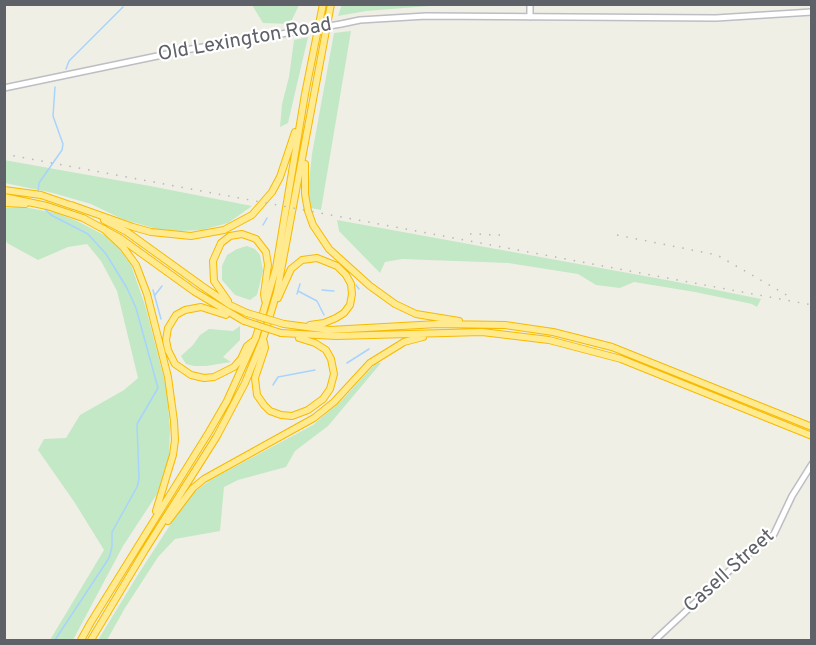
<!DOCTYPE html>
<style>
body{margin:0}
#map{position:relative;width:816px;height:645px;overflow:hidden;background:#f0efe6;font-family:Overpass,sans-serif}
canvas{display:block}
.frame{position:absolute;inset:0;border:6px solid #5e6167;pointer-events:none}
</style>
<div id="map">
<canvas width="816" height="645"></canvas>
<div class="frame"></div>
</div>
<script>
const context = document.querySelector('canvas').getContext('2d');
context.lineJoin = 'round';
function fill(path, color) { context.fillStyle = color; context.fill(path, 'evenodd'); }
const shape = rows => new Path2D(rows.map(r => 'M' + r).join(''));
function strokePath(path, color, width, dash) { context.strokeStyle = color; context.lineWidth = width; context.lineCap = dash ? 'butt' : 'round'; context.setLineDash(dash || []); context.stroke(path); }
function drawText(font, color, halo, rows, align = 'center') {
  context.font = font + ' Overpass,sans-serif'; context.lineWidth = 4.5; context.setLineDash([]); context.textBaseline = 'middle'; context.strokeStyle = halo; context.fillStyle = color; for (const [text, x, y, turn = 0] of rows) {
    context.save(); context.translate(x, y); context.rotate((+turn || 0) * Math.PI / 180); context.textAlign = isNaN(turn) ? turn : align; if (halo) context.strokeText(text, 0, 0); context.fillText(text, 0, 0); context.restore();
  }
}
fill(shape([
 [342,4,429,4,429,6,366,11,338,16],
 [252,5,299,5,290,24,263,23],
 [351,31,321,210,311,208,308,191,312,154,334,33],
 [308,37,288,123,280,127,282,104,289,77,294,40],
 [4,160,150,186,252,206,228,223,202,230,180,231,157,229,122,219,91,204,53,193,5,183],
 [24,207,56,213,77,221,106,236,119,248,131,265,145,305,166,386,170,428,169,457,157,494,123,546,73,640,50,640,104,550,75,503,38,450,44,439,66,438,80,415,124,390,138,378,117,291,101,261,87,244,68,247,38,260,7,243,5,239,5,208],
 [337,220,672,281,761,299,757,307,752,304,695,292,634,282,620,288,596,285,578,274,508,263,402,259,385,262,380,273,339,231],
 [247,246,255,249,260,255,263,271,257,295,250,300,235,295,222,280,222,266,227,255,237,249],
 [240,326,240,340,223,357,231,362,206,366,194,366,186,364,181,356,193,345,200,335,209,329,233,331],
 [377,362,381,363,328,426,295,451,286,467,238,480,224,487,220,531,175,539,158,557,125,608,107,640,98,640,139,573,174,519,193,493,212,479,313,425,342,400]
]), '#c3e8c5');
strokePath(shape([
 [66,69,69,61,123,7],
 [38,193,39,183,62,150,63,144,53,116,55,87],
 [44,208,51,215,88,234,106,254,127,288,136,308,158,388,137,424,139,479,137,487,112,532,112,547,109,558,55,640],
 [263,225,267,218],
 [356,285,359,289],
 [153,290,161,319],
 [322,290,334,291],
 [298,291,317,301,324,315],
 [297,294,300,284],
 [155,295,162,286],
 [347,363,369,349],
 [273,385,278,377,315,370]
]), '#a8d3ff', 1.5);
const secondary = shape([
 [530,17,530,4],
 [341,24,360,20,426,16,716,18,812,12],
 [4,88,191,49,305,30],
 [655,640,742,559,774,534,792,496,812,464]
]);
const highway = shape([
 [305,164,305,194,308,211,313,225,329,249,370,286,395,304,416,314,459,321],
 [4,190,41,195,73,206],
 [4,197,47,206,83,218,120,238,195,292,244,321],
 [4,203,25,204],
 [71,205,133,227,151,232,191,236,224,230,252,215,272,192,280,177,295,132],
 [104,220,127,232,202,286,230,305,247,313],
 [104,229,123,247,136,265,147,294,168,377,174,421,175,440,173,455,156,511],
 [278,298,291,269,302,260,317,258,337,266,346,275,351,284,352,294,350,305,344,313,336,318,324,323,310,325],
 [228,301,214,281,213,261,221,243,230,236,242,234,256,239,266,252,268,265,264,294,265,300],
 [226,315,201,307,185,310,176,315,168,328,166,340,168,350,175,364,191,375,204,378,214,377,234,367,241,359,247,346,252,342],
 [284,324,330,330,438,324,505,325,553,332,612,347,812,427],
 [281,333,336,336,482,332,549,340,621,359,812,436],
 [264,342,265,348,255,378,257,395,264,405,270,411,281,415,292,416,308,410,323,399,330,389,334,374,331,359,326,350,315,343,299,338],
 [168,521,193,488,204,479,314,418,334,402,370,363,404,342,423,337],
 [81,640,91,622,209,432,227,401,256,337,276,268,305,94,323,4],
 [91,640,145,550,217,436,245,383,263,339,277,292,331,4]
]);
strokePath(secondary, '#bcbec4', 8);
strokePath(highway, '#f7ba00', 8);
strokePath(secondary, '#fff', 5);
strokePath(highway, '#ffea8f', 6);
strokePath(shape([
 [4,154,812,305],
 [470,234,500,235],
 [617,235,717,255,790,297]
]), '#b7b8b8', 1.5, [1.5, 8]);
const secondaryBridge = shape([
 [305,30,341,24]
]);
const highwayBridge = shape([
 [247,313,284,324],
 [244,321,281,333]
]);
strokePath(secondaryBridge, '#bcbec4', 8, []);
strokePath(highwayBridge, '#f7ba00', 8, []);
strokePath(secondaryBridge, '#fff', 5);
strokePath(highwayBridge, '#ffea8f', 6);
drawText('20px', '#5e6167', '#fff', [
 ["Old Lexington Road",245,41,-10],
 ["Casell Street",730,572,-42]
]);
</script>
